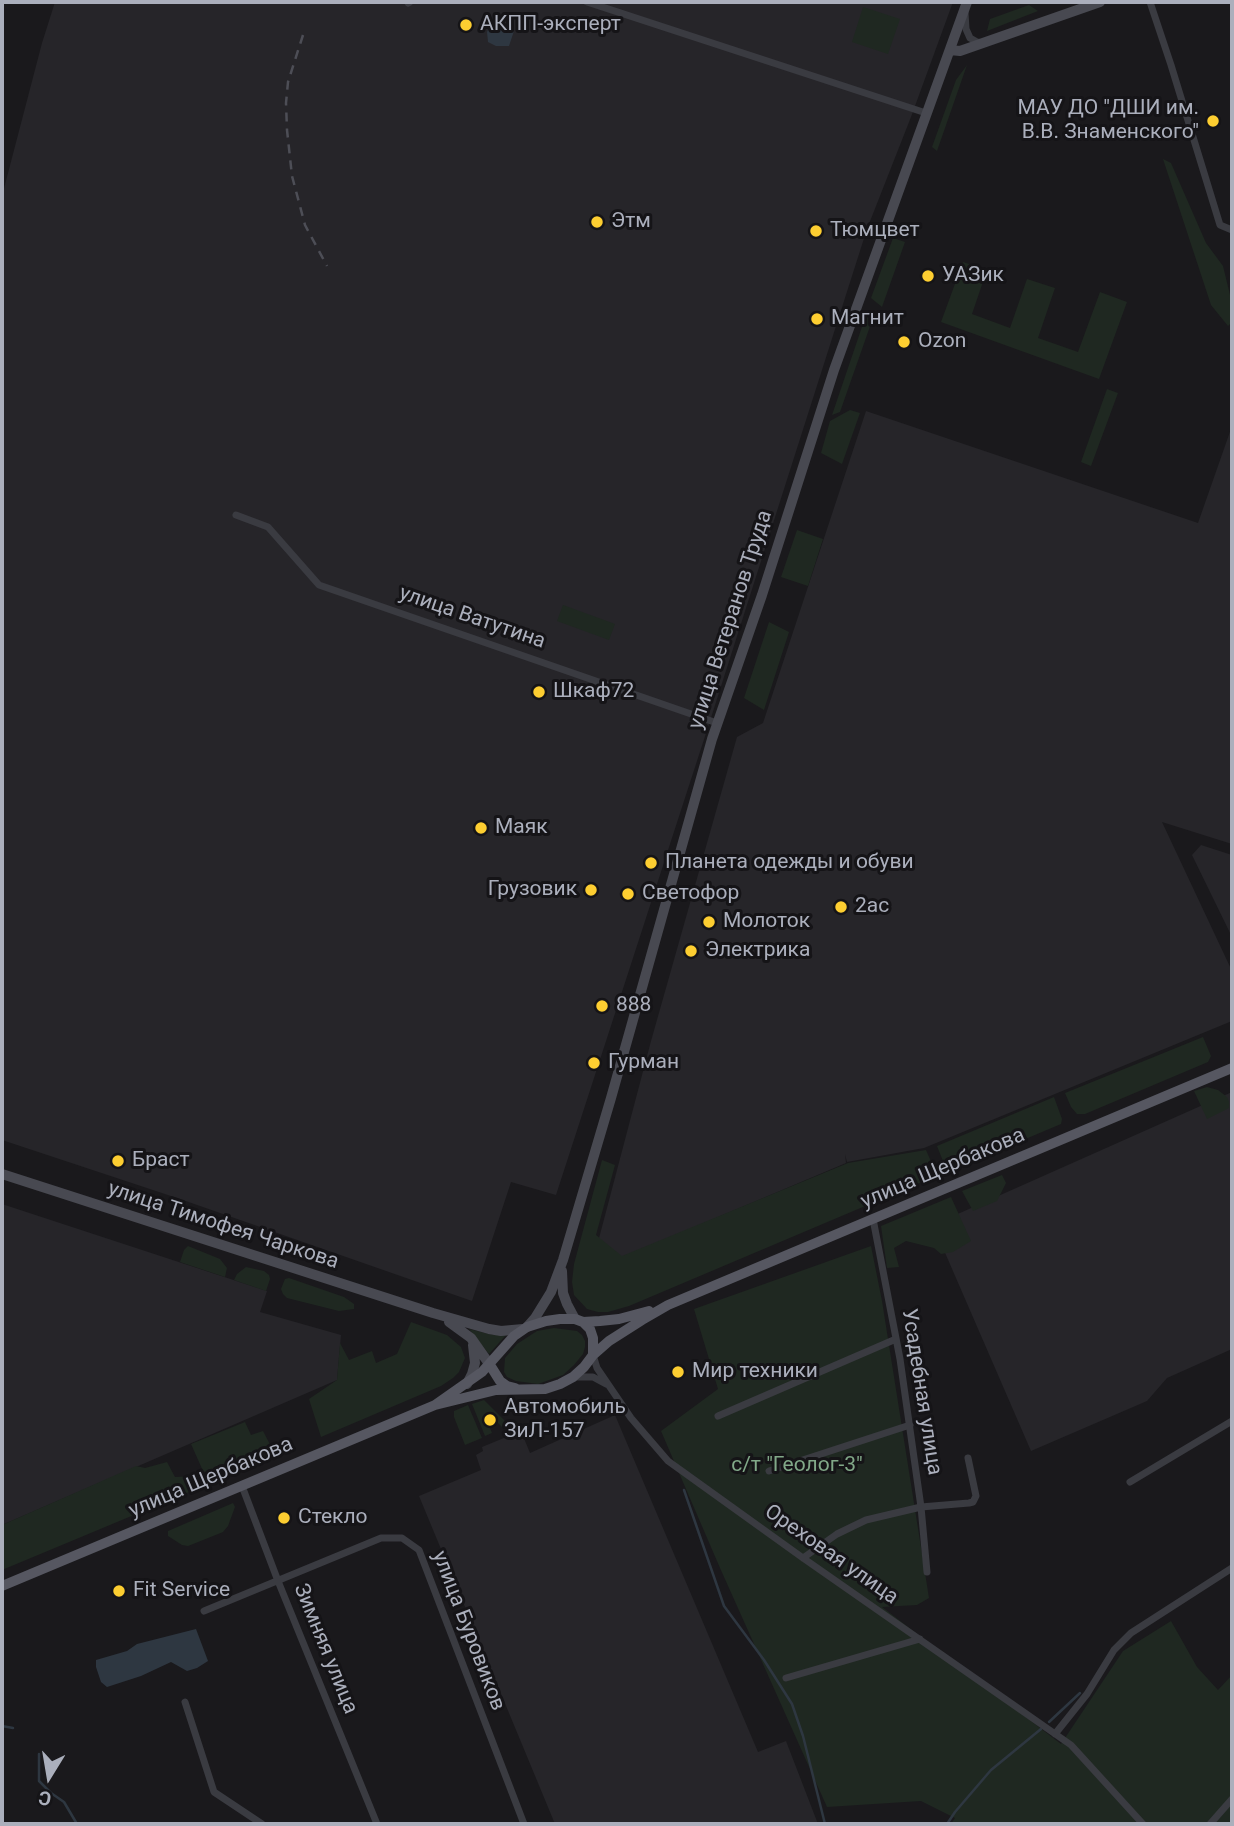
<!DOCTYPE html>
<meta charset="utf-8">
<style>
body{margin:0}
#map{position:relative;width:1234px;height:1826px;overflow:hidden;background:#1a191c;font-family:Roboto,sans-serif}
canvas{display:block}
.frame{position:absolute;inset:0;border:4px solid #abafbc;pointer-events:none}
.north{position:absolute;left:14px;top:1742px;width:70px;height:70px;-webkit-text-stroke:5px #151417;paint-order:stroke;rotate:191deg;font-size:19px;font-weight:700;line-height:28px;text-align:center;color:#abafbc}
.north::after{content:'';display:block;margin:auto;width:24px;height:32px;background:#abafbc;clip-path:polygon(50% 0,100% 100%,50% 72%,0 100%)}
</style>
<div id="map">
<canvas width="1234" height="1826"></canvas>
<div class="frame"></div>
<div class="north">С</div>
</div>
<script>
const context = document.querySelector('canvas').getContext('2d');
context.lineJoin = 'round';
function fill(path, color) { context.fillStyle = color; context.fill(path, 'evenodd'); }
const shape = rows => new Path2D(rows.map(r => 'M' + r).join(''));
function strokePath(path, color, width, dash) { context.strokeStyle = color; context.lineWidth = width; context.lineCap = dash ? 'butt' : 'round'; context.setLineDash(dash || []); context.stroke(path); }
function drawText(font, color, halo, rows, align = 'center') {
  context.font = font + ' Roboto,sans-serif'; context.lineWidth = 6; context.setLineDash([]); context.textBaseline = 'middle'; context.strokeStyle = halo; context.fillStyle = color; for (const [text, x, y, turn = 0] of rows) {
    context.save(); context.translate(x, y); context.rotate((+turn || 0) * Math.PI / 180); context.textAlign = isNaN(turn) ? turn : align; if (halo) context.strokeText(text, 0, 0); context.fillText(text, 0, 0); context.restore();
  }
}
fill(shape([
 [55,2,953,2,911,117,867,229,709,724,556,1195,511,1182,472,1301,180,1199,2,1140,2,196,42,43],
 [866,411,1198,523,1232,426,1232,844,1162,822,1232,971,1232,1021,924,1148,847,1162,845,1154,846,1163,598,1268,593,1261,651,1041,737,737,763,723],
 [1201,845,1232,855,1232,937,1192,855],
 [1232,1092,1232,1349,1167,1378,1147,1401,1031,1451,933,1225],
 [2,1204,267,1291,260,1312,341,1335,337,1380,2,1525],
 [615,1415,758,1752,786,1741,818,1824,555,1824,419,1496,481,1470,476,1455,483,1451,482,1447,521,1431,530,1453]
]), '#262529');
fill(shape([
 [1029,5,1038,11,987,31,990,19],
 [863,7,900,19,888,54,852,42],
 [967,65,937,151,932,147,956,80],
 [1163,159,1171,163,1206,243,1223,266,1232,303,1232,322,1228,326,1211,305],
 [893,238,905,242,882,307,871,298],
 [963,262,987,270,972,314,1010,328,1027,279,1055,288,1038,338,1078,352,1100,292,1127,302,1099,379,941,322],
 [867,312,874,315,840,412,832,415],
 [1107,389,1118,393,1091,466,1081,462],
 [850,410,860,413,842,464,821,453,830,421],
 [797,530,823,539,808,586,781,577],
 [563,605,615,624,609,640,557,621],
 [769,622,789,632,764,710,744,698],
 [1203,1037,1211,1056,1208,1062,1085,1114,1077,1114,1071,1107,1065,1093],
 [1207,1087,1218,1090,1227,1097,1229,1102,1229,1108,1207,1119,1194,1091],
 [1054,1097,1062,1119,1061,1124,952,1170,943,1161,937,1146],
 [926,1150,933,1166,933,1174,929,1179,629,1306,608,1312,598,1312,587,1309,574,1295,572,1282,574,1264,602,1160,615,1165,596,1235,622,1256,848,1163],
 [1002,1175,1006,1183,997,1201,973,1211,962,1191],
 [951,1197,971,1241,953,1252,941,1254,934,1248,906,1241,894,1248,899,1267,887,1268,881,1226],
 [188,1246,220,1259,227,1268,225,1277,180,1262,184,1250],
 [871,1246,882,1301,929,1598,917,1605,882,1607,1061,1744,1123,1651,1171,1621,1197,1667,1218,1690,1232,1675,1232,1824,951,1824,955,1818,921,1801,827,1807,720,1568,661,1431,718,1389,694,1309],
 [246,1267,264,1271,269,1275,270,1279,266,1291,234,1280,237,1274],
 [289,1278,344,1297,354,1304,354,1309,339,1311,287,1298,283,1294,281,1289,285,1279],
 [411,1322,447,1335,461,1347,465,1358,459,1372,453,1378,441,1386,321,1437,309,1399,337,1380,340,1343,349,1360,372,1351,376,1363,397,1354],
 [554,1328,577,1331,582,1335,585,1341,585,1347,583,1354,574,1365,563,1375,538,1384,516,1381,507,1377,504,1372,505,1358,517,1344,537,1331],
 [469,1329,493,1335,506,1335,489,1354],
 [484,1400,510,1426,504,1429,489,1414,485,1416,492,1433,485,1436,472,1404],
 [468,1405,482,1438,465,1445,454,1417,454,1411],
 [245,1422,251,1435,263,1431,275,1454,216,1478,203,1471,191,1444],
 [167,1462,175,1477,196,1476,200,1481,201,1487,2,1570,2,1525,136,1466,145,1468],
 [233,1503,235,1507,228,1526,223,1532,188,1546,182,1545,168,1536,168,1531]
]), '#1f2821');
fill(shape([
 [491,23,514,31,509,46,496,46,488,42,487,32],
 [196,1629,208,1661,197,1668,187,1671,171,1662,141,1676,107,1687,101,1682,96,1667,96,1660,127,1651,137,1644]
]), '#2e3741');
strokePath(shape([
 [684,1490,724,1606,764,1660,792,1704,803,1736,825,1824],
 [1049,1722,1080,1693],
 [2,1726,13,1728],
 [39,1754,39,1781,51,1793,64,1802,77,1824],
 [947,1824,955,1812,991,1770,1041,1729]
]), '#2e3741', 2.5);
strokePath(shape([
 [587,2,926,113],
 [1150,2,1171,65,1220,225,1232,230],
 [408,3,410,2],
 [965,13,966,29,970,38,977,42,983,43],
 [236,515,268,527,319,585,717,723],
 [873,1219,900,1359,921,1507,927,1572],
 [593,1355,597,1368,631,1418,668,1461,803,1558,1071,1745,1143,1824],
 [574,1377,593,1377,606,1384],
 [718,1416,896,1339],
 [769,1471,910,1425],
 [1130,1482,1232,1421],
 [242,1486,278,1581,377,1824],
 [803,1558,837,1534,866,1520,921,1507,969,1503,973,1502,976,1496,968,1458],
 [204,1611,381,1538,402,1538,419,1550,524,1824],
 [786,1678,920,1639],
 [185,1702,214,1792,262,1824],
 [1055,1734,1087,1694,1114,1650,1131,1633,1232,1568],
 [1210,1824,1232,1799]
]), '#3a3b41', 7);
strokePath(shape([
 [950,50,960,51,1100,2],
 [2,1174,433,1313,489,1329,501,1331,523,1329],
 [562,1271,563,1293,567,1304,575,1319],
 [449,1322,471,1338,490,1365],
 [527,1327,535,1318,551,1292,563,1260,611,1098,712,739,762,595,834,370,967,2],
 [467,1384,472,1374,475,1363,473,1345]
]), '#484951', 10);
strokePath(shape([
 [583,1322,590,1329,593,1338,593,1355],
 [490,1365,500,1381,507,1386,515,1388],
 [435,1405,496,1390,545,1389,560,1384,573,1377,584,1367,593,1355,609,1341,642,1320,668,1305,1232,1068],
 [2,1586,435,1405,482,1372,514,1336,527,1327,546,1321,560,1319,575,1319,583,1322,600,1321,619,1319,649,1311]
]), '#565761', 10);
strokePath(shape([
 [303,35,288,82,286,103,287,130,292,176,305,225,327,266]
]), '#4d4e56', 2.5, [9, 7]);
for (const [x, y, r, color] of [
 [466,25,7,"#fdce31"],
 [1213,121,7,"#fdce31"],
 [597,222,7,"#fdce31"],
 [816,231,7,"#fdce31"],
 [928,276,7,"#fdce31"],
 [817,319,7,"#fdce31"],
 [904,342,7,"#fdce31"],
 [539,692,7,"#fdce31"],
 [481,828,7,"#fdce31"],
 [651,863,7,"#fdce31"],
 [591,890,7,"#fdce31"],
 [628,894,7,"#fdce31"],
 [841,907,7,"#fdce31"],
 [709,922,7,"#fdce31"],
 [691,951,7,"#fdce31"],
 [602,1006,7,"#fdce31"],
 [594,1063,7,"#fdce31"],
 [118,1161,7,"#fdce31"],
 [678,1372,7,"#fdce31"],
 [490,1420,7,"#fdce31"],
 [284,1518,7,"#fdce31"],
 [119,1591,7,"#fdce31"]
]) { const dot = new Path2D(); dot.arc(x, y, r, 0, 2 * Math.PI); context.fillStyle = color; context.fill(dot); strokePath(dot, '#151417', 2.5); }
drawText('21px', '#abafbc', '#151417', [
 ["АКПП-эксперт",480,25],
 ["МАУ ДО \"ДШИ им.",1199,109,"right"],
 ["В.В. Знаменского\"",1199,133,"right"],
 ["Этм",611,222],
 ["Тюмцвет",830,231],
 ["УАЗик",942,276],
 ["Магнит",831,319],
 ["Ozon",918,342],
 ["Шкаф72",553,692],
 ["Маяк",495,828],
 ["Планета одежды и обуви",665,863],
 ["Грузовик",577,890,"right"],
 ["Светофор",642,894],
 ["2ас",855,907],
 ["Молоток",723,922],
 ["Электрика",705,951],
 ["888",616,1006],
 ["Гурман",608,1063],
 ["Браст",132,1161],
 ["Мир техники",692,1372],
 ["Автомобиль",504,1408],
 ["ЗиЛ-157",504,1432],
 ["Стекло",298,1518],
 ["Fit Service",133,1591]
], 'left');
drawText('21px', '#abafbc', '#151417', [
 ["улица Ватутина",472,618,19],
 ["улица Ветеранов Труда",731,620,-72],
 ["улица Щербакова",943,1169,-23],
 ["улица Тимофея Чаркова",223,1226,18],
 ["Усадебная улица",921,1392,81],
 ["улица Щербакова",211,1478,-23],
 ["Ореховая улица",831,1555,35],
 ["улица Буровиков",468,1631,69],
 ["Зимняя улица",325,1649,68]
]);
drawText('21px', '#81a888', '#151417', [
 ["с/т \"Геолог-3\"",797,1466]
]);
</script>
